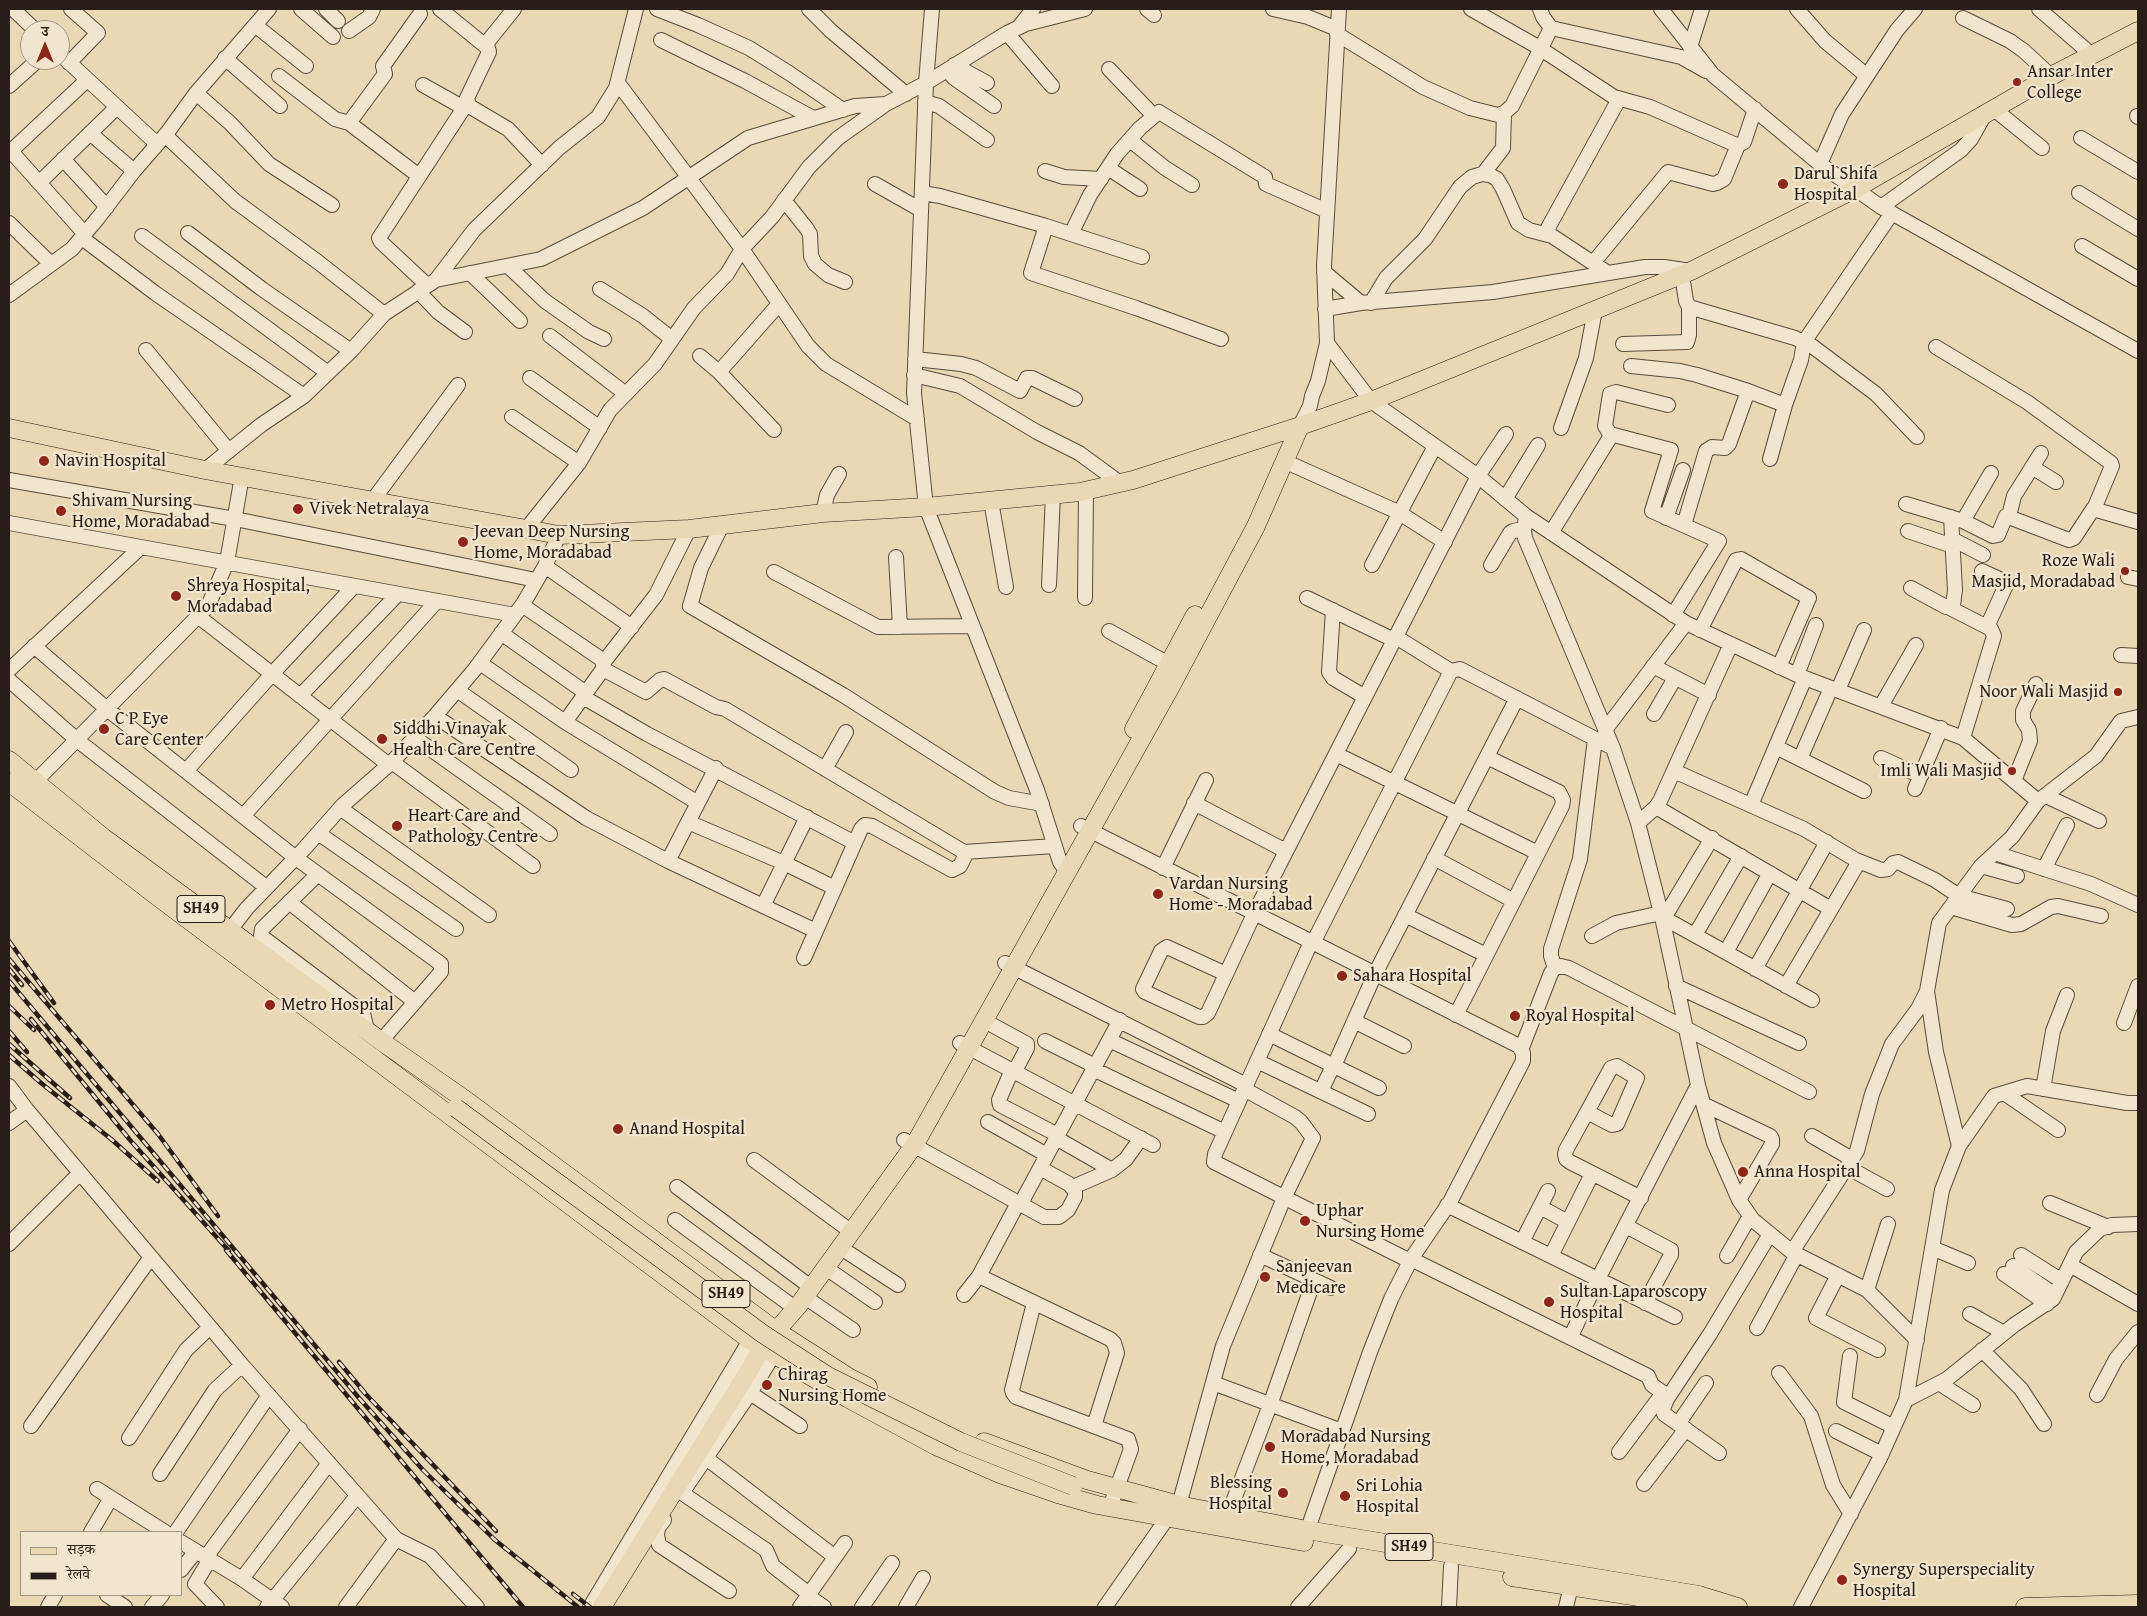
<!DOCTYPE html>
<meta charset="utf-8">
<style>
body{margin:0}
#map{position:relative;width:2147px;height:1616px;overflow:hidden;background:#ead7b3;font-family:"Gentium Book Plus","Noto Serif Devanagari",serif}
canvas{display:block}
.frame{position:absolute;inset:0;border:10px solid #291d17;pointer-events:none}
.legend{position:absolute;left:20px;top:1531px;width:162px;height:65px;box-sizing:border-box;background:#f1e5ce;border:1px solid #a19585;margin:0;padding:6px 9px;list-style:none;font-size:15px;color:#291d17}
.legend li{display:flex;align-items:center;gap:10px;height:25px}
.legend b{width:25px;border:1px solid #a19585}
.north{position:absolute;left:20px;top:20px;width:50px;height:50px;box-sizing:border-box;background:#f1e5ce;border:1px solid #a19585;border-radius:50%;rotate:0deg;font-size:14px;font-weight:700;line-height:20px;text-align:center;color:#291d17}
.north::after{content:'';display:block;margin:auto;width:18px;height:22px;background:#8f2418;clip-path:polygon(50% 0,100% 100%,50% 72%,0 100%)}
</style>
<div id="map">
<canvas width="2147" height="1616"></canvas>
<div class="frame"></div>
<ul class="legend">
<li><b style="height:6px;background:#ead7b3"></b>सड़क</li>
<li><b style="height:6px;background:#291d17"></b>रेलवे</li>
</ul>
<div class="north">उ</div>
</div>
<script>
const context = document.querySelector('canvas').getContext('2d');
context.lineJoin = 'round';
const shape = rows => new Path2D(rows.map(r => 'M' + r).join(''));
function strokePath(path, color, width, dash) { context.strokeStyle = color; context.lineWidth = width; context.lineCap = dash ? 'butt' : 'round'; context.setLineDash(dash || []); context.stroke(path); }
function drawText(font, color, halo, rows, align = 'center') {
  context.font = font + ' "Gentium Book Plus",serif'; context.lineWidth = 4.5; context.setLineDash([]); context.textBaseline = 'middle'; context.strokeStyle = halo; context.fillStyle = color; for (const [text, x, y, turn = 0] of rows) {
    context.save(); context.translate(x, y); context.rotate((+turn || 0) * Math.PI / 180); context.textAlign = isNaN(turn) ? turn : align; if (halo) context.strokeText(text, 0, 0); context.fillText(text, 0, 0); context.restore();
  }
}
const minor = shape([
 [13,9,35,30],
 [301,9,333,37],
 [326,9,338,21],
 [440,9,488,48,489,52,467,98,469,106,508,129,542,165],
 [657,9,698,25,749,48,789,73,843,110],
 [809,9,831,31,906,94],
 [932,9,926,83,914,393,926,507,1037,790,1060,862,1067,872],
 [1147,9,1154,15],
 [1273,9,1308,17,1337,29],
 [1471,9,1538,47,1614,97,1650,107,1734,144,1738,145,1744,142,1755,109],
 [1540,9,1543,17,1551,28,1681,57,1706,71],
 [1661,9,1713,75,1820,164,1881,207,2138,351],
 [1797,9,1825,41,1867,76],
 [2039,9,2092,55],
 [1963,18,2010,41,2024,51,2051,76],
 [255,25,306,66],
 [1019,27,1033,9],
 [349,31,369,17,373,9],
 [1007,33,1052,86],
 [1337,34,1423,87,1470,108,1498,115,1504,113,1512,106,1551,28],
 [661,40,745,81,813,118],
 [485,45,514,9],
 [1690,47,1702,9],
 [60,54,157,144],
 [225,58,280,106],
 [69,63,98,33,71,9],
 [954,65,987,83],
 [1109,69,1154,116],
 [947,70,954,78,994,106],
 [279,76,335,119,349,123,419,176],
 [618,83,742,249,808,346,826,364,917,419],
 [423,85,464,108],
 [9,86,38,60],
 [196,93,230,123,269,164,332,205],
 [925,102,939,106,987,140],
 [1994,109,2042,148],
 [2137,116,2138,117],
 [349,123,385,74,383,66,420,14],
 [90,133,134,171],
 [165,135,235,201,318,262,384,314],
 [2081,138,2138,172],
 [1130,140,1165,168,1192,185],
 [9,149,85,234],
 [11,151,87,80],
 [63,159,107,207],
 [1820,164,1842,114,1897,30,1915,9],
 [1108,168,1140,189],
 [1045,171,1064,177,1101,179],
 [1483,174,1503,148,1504,113],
 [39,183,117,107],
 [875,184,921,210],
 [922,193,940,196,1046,226,1142,257],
 [2079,193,2138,229],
 [784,200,807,229,810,234,811,256,815,264,828,275,845,282],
 [1881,207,1961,150,1971,139,1985,114],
 [9,223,51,264],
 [1046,226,1031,273,1136,308,1221,339],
 [188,233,262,289,351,351],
 [1071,234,1090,195,1117,154,1140,128,1159,112,1265,177,1266,184,1327,211],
 [142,236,328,373],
 [82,238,155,293,304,396],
 [2082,246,2138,279],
 [1593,263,1668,172,1713,184,1717,183,1724,179,1738,145],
 [508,266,545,301,589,332,604,339],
 [1324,272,1361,303],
 [470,273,520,321],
 [1608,273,1549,234,1548,228,1619,99],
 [1682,275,1686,301,1689,307,1795,338,1812,346,1876,394,1917,437],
 [436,280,541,259,643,208,748,138,855,106,885,104],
 [427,285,381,242,379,238,467,103],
 [600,289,643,316,672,339],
 [418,291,438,312,465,332],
 [9,295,72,249,98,218,134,171,167,133,196,93,269,9],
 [1371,303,1386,278,1425,239,1460,187,1472,177,1482,174,1490,175,1497,179,1503,189,1518,223,1529,230,1552,236],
 [1325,309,1361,303,1493,292,1645,267,1664,267,1691,271],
 [550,336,626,394],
 [1327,343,1371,401,1478,476,1526,516,1686,623,1797,675,1963,738,2038,801],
 [1623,344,1687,342,1689,335,1689,307],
 [1936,347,2027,402,2111,463,2112,466,2094,509],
 [146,350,229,451],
 [700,356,719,372,774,430],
 [915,359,961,364,976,368,1020,391,1027,378,1032,378,1075,399],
 [1631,366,1680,371,1697,375,1748,391,1785,405],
 [719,372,779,304],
 [914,375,960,386,1037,432,1079,453,1120,483],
 [530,378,600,428],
 [512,417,579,463],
 [1300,426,1310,406,1312,396,1318,381,1327,343,1324,266,1339,9],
 [1561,428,1586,358,1595,310],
 [1610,434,1671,450,1652,511,1719,541,1673,615],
 [1770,459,1785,405,1801,360,1804,342,1892,213],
 [1284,461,1398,512,1445,542],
 [2032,467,2056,482],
 [205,470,261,425,304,396,351,351,384,314,436,280,474,230,559,148,598,117,616,88,636,9],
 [9,480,235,519,536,580],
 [1505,499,1538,445],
 [373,500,458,385],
 [991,501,1006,587],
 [1906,504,1963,521,1993,536,1998,535,2006,516,2069,540,2074,538,2093,509,2138,522],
 [823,513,827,495,839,474],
 [1526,516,1524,531,1525,538,1613,748,1638,823,1662,917,1698,1085,1714,1143,1739,1200,1753,1220,1792,1252,1867,1290,1917,1340],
 [2009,516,2014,496,2041,453],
 [1666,518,1683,470],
 [1963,521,1991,473],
 [9,523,515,615],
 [722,525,701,568,690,606,843,695,995,792,1009,798,1042,804],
 [1684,525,1706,451,1712,447,1725,448,1729,444,1748,391],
 [527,528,579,463,610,410,655,364,694,308,727,274,742,249,772,217,809,167,838,138,886,104,926,83,1007,33,1026,24,1085,9],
 [1908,531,1953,546],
 [1551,533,1609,439,1610,434,1605,426,1610,394,1616,392,1668,405],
 [1952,539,1983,555],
 [896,557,900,627],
 [1372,565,1435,446],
 [1491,565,1510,533,1513,531,1524,529],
 [545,566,632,627],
 [1982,571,2004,581,2006,585,1987,627],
 [774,572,878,627,972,626],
 [2128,577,2138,579],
 [1049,585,1053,494],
 [1911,588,1946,607,1953,605,1955,590,1951,517],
 [1085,598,1086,490],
 [1307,598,1394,640],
 [522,605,601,659,603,663,603,669,565,722],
 [1948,607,1991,629,1994,636,1963,738],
 [1333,610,1329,672,1333,678,1365,697],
 [199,617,389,765],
 [1700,630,1736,560,1741,559,1809,598,1779,667],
 [1109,631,1176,668],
 [501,633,586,693],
 [1396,637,1451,671],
 [34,646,107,709,296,858,441,964,441,972,381,1041],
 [2121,655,2138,656],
 [480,663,565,722,698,803],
 [603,663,656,595,689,529],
 [1653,666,1709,695],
 [603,669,646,692,660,680,664,679,716,707,725,709,964,852,1055,846],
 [9,670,141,547],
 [1797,675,1816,625],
 [9,680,77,740,266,887],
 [457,690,571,770],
 [1838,690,1864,630],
 [300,696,398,594],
 [583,697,647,734,855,843],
 [1881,706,1916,645],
 [1654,714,1675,678],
 [435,716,586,818,668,861,816,931],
 [1605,730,1686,623],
 [415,738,550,834],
 [1776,747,1864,791],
 [1336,754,1538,853],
 [1881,758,1921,776],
 [1800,759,1831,688],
 [392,762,533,866],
 [825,769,846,732],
 [186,771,272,674,354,586],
 [1674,771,1804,829,1856,860,1857,865,1786,986],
 [2014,781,2030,741,2029,730,2023,720,2023,711,2036,684],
 [35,782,208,606,227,562,242,476],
 [1915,789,1941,728],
 [2046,796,2099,821],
 [1194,803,1286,851],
 [1751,805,1805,678],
 [1656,807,1831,909],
 [340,808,489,915],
 [243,816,437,601],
 [688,822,784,863,835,888],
 [1638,823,1656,807,1660,801,1731,644],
 [1081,826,1519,1046,1523,1053,1523,1061,1450,1202,1411,1259,1391,1299,1370,1352,1304,1540],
 [318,833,456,929],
 [1995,853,2091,884,2138,905],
 [1434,858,1514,901],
 [1856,860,1881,870,1888,869,1893,863,1898,862,1935,880,1959,896,2007,909],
 [668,861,716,768],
 [1981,866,2017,876],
 [1163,868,1206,780],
 [2044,869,2067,825],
 [318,874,262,929,261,936,363,1013,367,1030],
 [289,902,415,1002],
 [763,906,807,817],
 [1951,907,2012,925,2021,924,2051,907,2058,906,2101,916],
 [1405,915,1486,955],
 [1662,917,1812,1000],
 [1664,918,1712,838],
 [230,930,247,908,304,849,343,805,392,762,435,716,475,669,523,604,545,566,559,535],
 [1695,935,1741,856],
 [1592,936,1616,923,1661,913],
 [1311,942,1215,1154,1214,1162,1410,1261],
 [1313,943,1451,671,1460,669,1613,748],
 [1726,952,1770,873],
 [804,958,861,829,865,825,872,826,952,870,960,866,967,852],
 [1005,963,1246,1085],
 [1555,968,1551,956,1551,949,1580,859,1595,739],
 [1755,969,1827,842],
 [1226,974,1167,947,1161,951,1143,989,1145,992,1199,1017,1203,1017,1208,1013,1254,914,1478,476,1506,434],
 [1676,986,1799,1043],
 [1927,991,1936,1052,1959,1146],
 [1456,1015,1562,806,1563,800,1559,792,1487,757],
 [983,1020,1027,1044,1027,1048,1015,1071],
 [1354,1021,1404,1046],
 [2124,1023,2138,986],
 [1269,1034,1379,1088],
 [1109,1040,1239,1101],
 [1045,1041,1095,1066],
 [960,1043,1153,1145],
 [1521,1050,1551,973,1555,968,1561,966,1569,968,1809,1092],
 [1257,1061,1368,1114],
 [1334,1066,1375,974,1517,698],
 [1093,1069,1225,1132],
 [1012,1070,999,1100,1000,1105,1058,1135],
 [9,1086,27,1110,242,1365,396,1539,430,1556,477,1607],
 [2043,1089,2053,1031,2067,995],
 [1321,1091,1333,1066],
 [2004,1093,2058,1130],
 [1705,1105,1770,1136,1772,1139,1772,1144,1739,1200],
 [1587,1112,1612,1125,1617,1124,1637,1078,1617,1066,1611,1068,1587,1112,1566,1150,1565,1154,1566,1159,1570,1162,1641,1198],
 [988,1122,1047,1155],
 [9,1123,27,1110],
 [1812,1136,1852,1159],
 [1056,1138,1112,1170],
 [904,1140,1044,1217,1059,1217,1068,1210,1075,1197,1075,1191,1069,1184,1040,1168],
 [754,1160,845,1227],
 [1847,1167,1887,1189],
 [677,1187,804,1282],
 [1073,1187,1112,1170,1126,1159,1141,1138],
 [2050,1203,2108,1227],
 [1020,1205,1120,1020],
 [1447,1205,1675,1317],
 [1540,1207,1568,1222],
 [675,1220,788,1303],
 [1626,1226,1671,1250,1671,1255,1645,1303],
 [1522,1242,1548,1191],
 [9,1244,80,1173],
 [841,1248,898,1285],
 [1932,1248,1968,1263],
 [1792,1252,1857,1151,1872,1094,1892,1044,1918,1009,1927,991,1939,923,1981,866,2012,837,2038,801,2096,756,2121,721,2138,717],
 [1260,1255,1331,1288],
 [2021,1255,2062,1281],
 [1551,1256,1592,1174],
 [1727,1256,1750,1216],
 [1411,1259,1648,1376,1652,1385,1665,1394,1667,1399,1663,1409,1664,1414,1719,1453],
 [2070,1265,2138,1304],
 [2013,1266,2055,1295],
 [826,1268,875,1302],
 [2004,1274,2047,1304],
 [1838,1275,1816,1318,1878,1350],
 [979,1276,1110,1339,1114,1343,1117,1353,1094,1426],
 [1867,1290,1888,1224],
 [964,1295,979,1276,1018,1203],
 [805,1297,853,1330],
 [1034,1303,1012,1390,1013,1393,1016,1397,1128,1439,1131,1449,1110,1507],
 [1970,1314,2004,1333],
 [1757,1328,1797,1254],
 [1571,1336,1598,1279,1698,1085],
 [1982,1350,2021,1389,2044,1424],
 [1850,1356,1844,1402,1894,1427],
 [1779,1373,1811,1416,1833,1485,1851,1514],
 [1213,1383,1342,1431],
 [1939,1383,1973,1405],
 [750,1393,800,1426],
 [2097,1395,2116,1359,2138,1332],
 [1667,1399,1710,1334,1770,1234],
 [1906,1400,1947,1379,2014,1325,2053,1299,2076,1252,2100,1229,2112,1225,2138,1224],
 [1678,1424,1706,1383],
 [31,1426,151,1257],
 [1836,1431,1882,1454],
 [129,1438,186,1350,210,1327],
 [1619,1452,1663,1393],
 [706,1458,835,1557],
 [160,1474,215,1390,242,1365],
 [1644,1484,1686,1429],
 [97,1489,165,1532],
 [684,1490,750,1393,774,1354],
 [682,1493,766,1550,773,1566,809,1594],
 [1179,1505,1223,1346,1284,1198,1313,1138,1301,1122,1295,1117,1244,1089],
 [1228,1515,1270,1405,1314,1280],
 [664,1520,658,1528,657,1535,659,1545,729,1591],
 [91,1532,111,1498],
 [176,1532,269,1395],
 [181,1542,242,1579,282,1607],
 [206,1557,300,1429],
 [210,1559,195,1584,217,1607],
 [181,1570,196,1551],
 [242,1579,329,1463],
 [107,1595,125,1607],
 [808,1596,824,1607],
 [48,1607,55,1595],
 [152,1607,162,1595],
 [267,1607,357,1496],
 [346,1607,396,1539],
 [590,1607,750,1340],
 [800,1607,845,1543],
 [862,1607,892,1563],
 [906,1607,923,1578],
 [1105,1607,1168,1517],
 [1298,1607,1349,1549],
 [1449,1607,1451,1566],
 [1566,1607,1571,1586],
 [1801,1607,1880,1458,1906,1400,1942,1190,1959,1146,1994,1096,2027,1086,2127,1103,2138,1103]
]);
const major = shape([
 [9,428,205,470,559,535,689,529,823,513,926,507,1080,492,1133,480,1300,426,1371,401,1691,271,1855,189,2051,76,2138,31],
 [1134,729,1195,615],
 [9,760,104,838,381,1041,467,1101,775,1330,850,1378,868,1387],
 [9,782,162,900,750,1340,849,1399,936,1446,1000,1474,1058,1494,1097,1505,1304,1542],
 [984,1442,1087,1480,1179,1505,1307,1530,1699,1595,1738,1607],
 [1512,1577,1702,1607],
 [602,1607,750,1369,762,1347,798,1306,915,1144,1171,686,1256,526,1300,426],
 [2025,1607,2138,1604]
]);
strokePath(minor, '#594c3e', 16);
strokePath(major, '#291d17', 19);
strokePath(minor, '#f1e5ce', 14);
strokePath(major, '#ead7b3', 18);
const rail = shape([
 [9,941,54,1003],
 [9,959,158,1134,218,1216],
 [9,969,22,985],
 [9,981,359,1398,423,1470,495,1540,578,1607],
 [9,1006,34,1030],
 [31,1019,130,1140,229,1251],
 [9,1031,27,1052],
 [9,1044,70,1098],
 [9,1055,41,1083,111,1139,158,1181],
 [226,1250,523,1607],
 [339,1362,365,1393],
 [360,1388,496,1531],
 [573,1594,590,1607]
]);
strokePath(rail, '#291d17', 4.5);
strokePath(rail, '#f1e5ce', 2.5, [8]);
const majorBridge = shape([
 [456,1108,763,1334,828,1376,961,1442,1073,1486]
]);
strokePath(majorBridge, '#291d17', 19, []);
strokePath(majorBridge, '#ead7b3', 18);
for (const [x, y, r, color] of [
 [2017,82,5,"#8f2418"],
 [1783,184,6,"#8f2418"],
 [44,461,6,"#8f2418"],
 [298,509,6,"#8f2418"],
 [61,511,6,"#8f2418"],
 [463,542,6,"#8f2418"],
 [2125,571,5,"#8f2418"],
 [176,596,6,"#8f2418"],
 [2118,692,5,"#8f2418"],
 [104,729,6,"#8f2418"],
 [382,739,6,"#8f2418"],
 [2012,771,5,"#8f2418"],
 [397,826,6,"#8f2418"],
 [1158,894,6,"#8f2418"],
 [1342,976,6,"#8f2418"],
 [270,1005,6,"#8f2418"],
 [1515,1016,6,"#8f2418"],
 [618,1129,6,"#8f2418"],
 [1743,1172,6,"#8f2418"],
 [1305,1221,6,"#8f2418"],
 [1265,1277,6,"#8f2418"],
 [1549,1302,6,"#8f2418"],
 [767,1385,6,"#8f2418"],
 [1270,1447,6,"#8f2418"],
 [1283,1493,6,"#8f2418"],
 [1345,1496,6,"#8f2418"],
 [1842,1580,6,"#8f2418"]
]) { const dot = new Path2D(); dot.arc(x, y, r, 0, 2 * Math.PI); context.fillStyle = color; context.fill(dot); strokePath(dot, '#f1e5ce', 2); }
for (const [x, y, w] of [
 [201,909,48],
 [726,1294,48],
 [1409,1547,48]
]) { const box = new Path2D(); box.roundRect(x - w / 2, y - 13.5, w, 27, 4); context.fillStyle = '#f1e5ce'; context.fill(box); strokePath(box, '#291d17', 1); }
drawText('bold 16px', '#291d17', null, [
 ["SH49",201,909],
 ["SH49",726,1294],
 ["SH49",1409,1547]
]);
drawText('18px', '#291d17', '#f1e5ce', [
 ["Ansar Inter",2027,72],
 ["College",2027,93],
 ["Darul Shifa",1794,174],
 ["Hospital",1794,195],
 ["Navin Hospital",55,461],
 ["Shivam Nursing",72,501],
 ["Home, Moradabad",72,522],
 ["Vivek Netralaya",309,509],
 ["Jeevan Deep Nursing",474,532],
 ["Home, Moradabad",474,553],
 ["Roze Wali",2115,561,"right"],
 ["Masjid, Moradabad",2115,582,"right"],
 ["Shreya Hospital,",187,586],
 ["Moradabad",187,607],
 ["Noor Wali Masjid",2108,692,"right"],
 ["C P Eye",115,719],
 ["Care Center",115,740],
 ["Siddhi Vinayak",393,729],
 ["Health Care Centre",393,750],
 ["Imli Wali Masjid",2002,771,"right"],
 ["Heart Care and",408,816],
 ["Pathology Centre",408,837],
 ["Vardan Nursing",1169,884],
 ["Home - Moradabad",1169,905],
 ["Sahara Hospital",1353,976],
 ["Metro Hospital",281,1005],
 ["Royal Hospital",1526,1016],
 ["Anand Hospital",629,1129],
 ["Anna Hospital",1754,1172],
 ["Uphar",1316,1211],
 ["Nursing Home",1316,1232],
 ["Sanjeevan",1276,1267],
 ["Medicare",1276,1288],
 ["Sultan Laparoscopy",1560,1292],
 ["Hospital",1560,1313],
 ["Chirag",778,1375],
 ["Nursing Home",778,1396],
 ["Moradabad Nursing",1281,1437],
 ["Home, Moradabad",1281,1458],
 ["Blessing",1272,1483,"right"],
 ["Hospital",1272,1504,"right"],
 ["Sri Lohia",1356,1486],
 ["Hospital",1356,1507],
 ["Synergy Superspeciality",1853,1570],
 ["Hospital",1853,1591]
], 'left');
</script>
